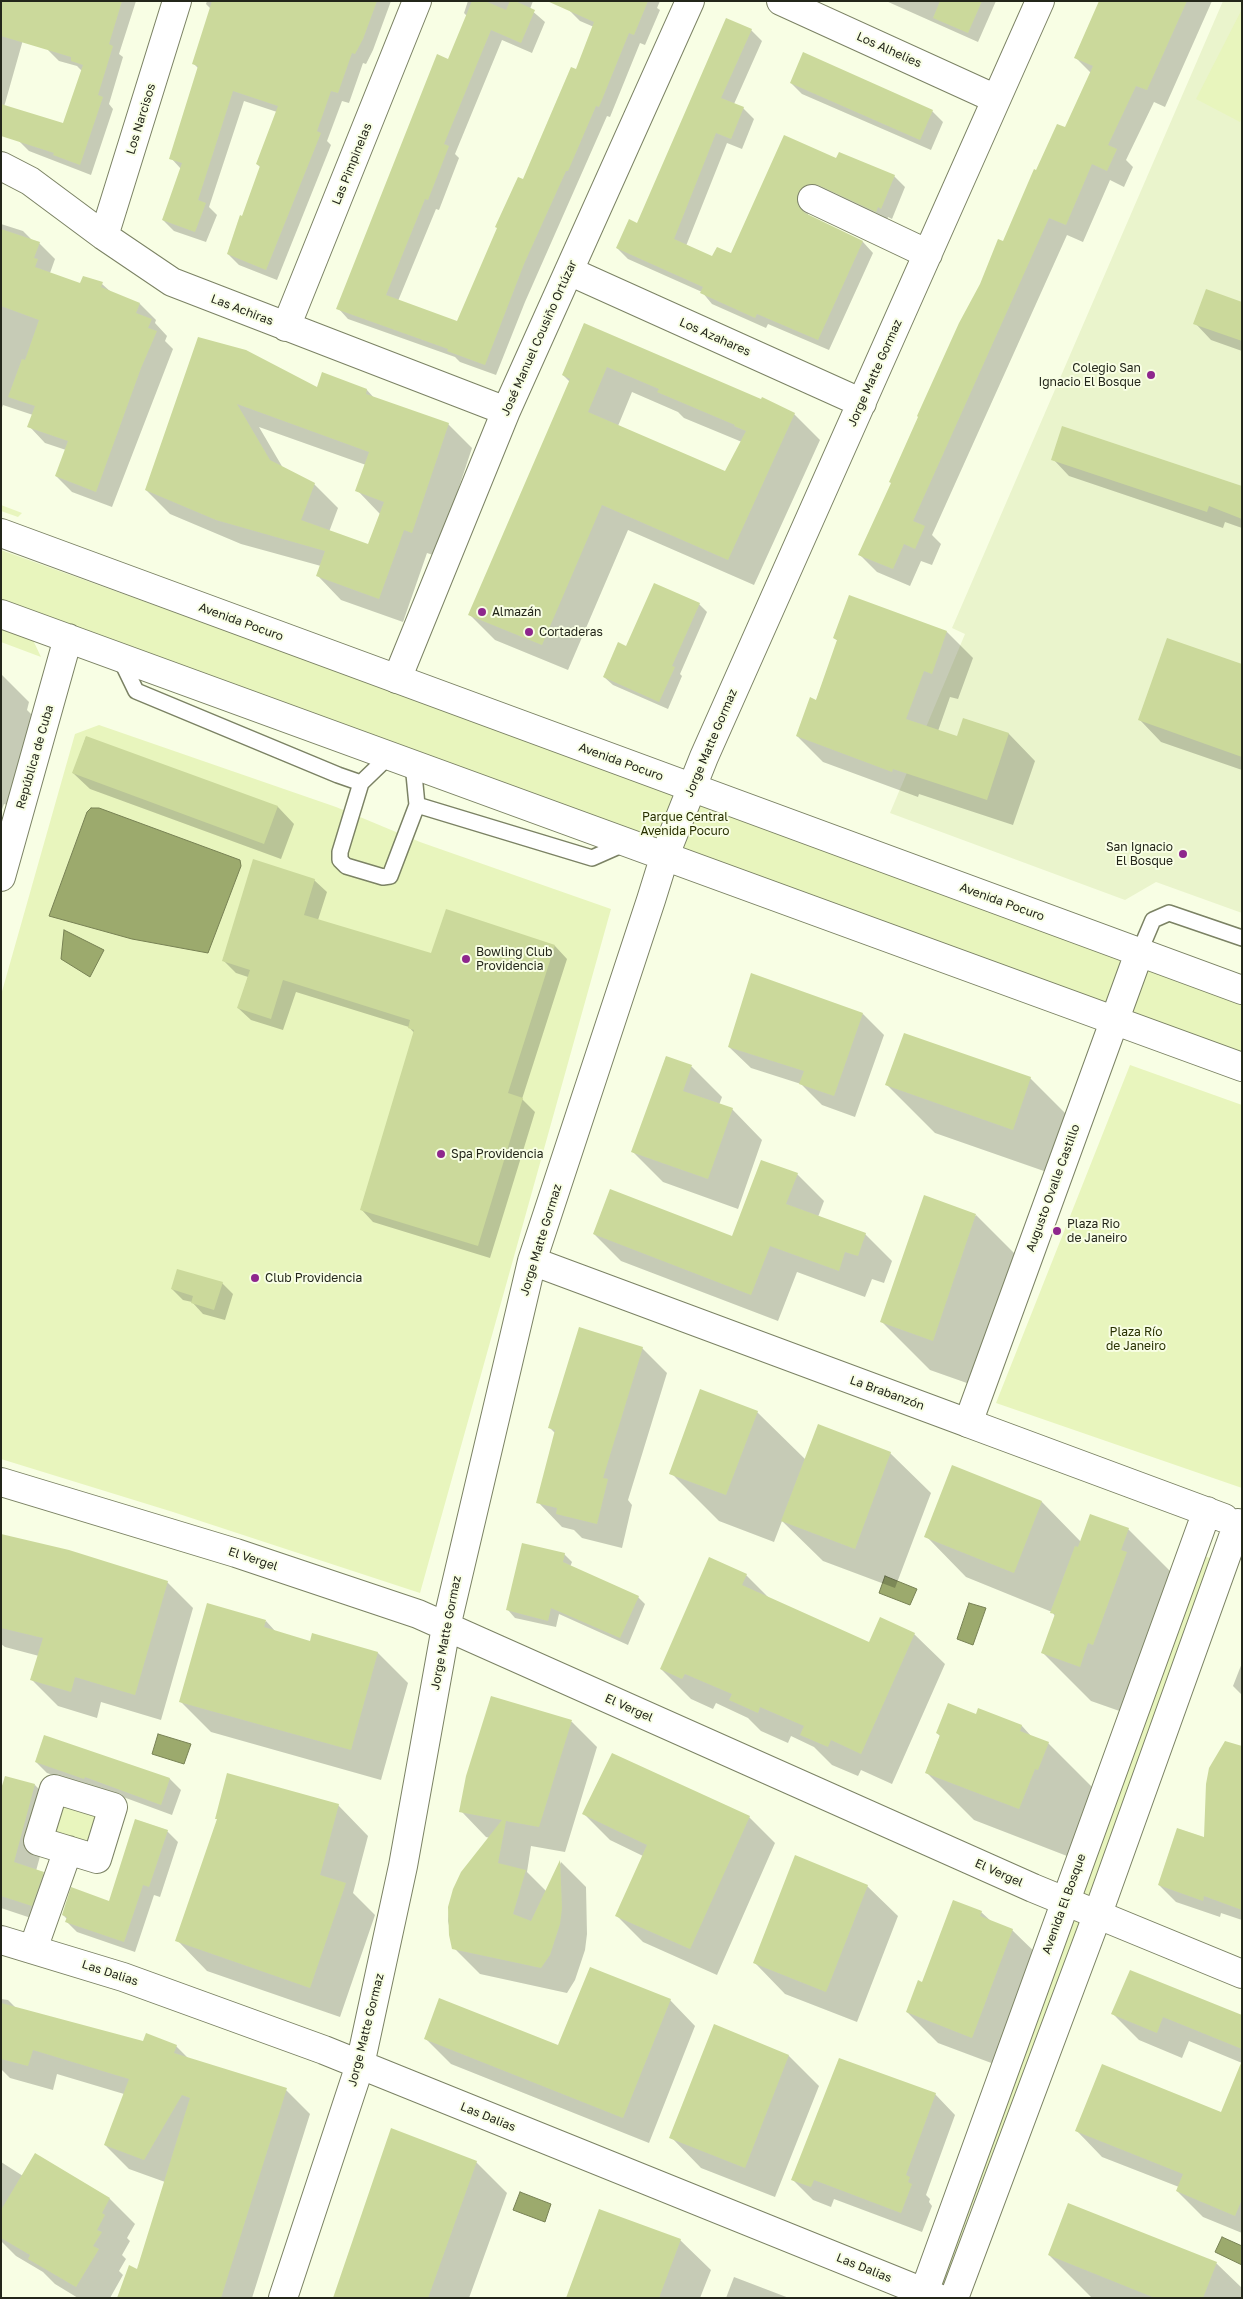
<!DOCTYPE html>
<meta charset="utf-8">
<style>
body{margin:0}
#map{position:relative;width:1243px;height:2299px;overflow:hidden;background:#f8fee4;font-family:"Golos Text",sans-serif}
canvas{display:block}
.frame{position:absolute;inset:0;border:2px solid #23261a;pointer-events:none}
</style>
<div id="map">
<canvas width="1243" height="2299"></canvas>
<div class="frame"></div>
</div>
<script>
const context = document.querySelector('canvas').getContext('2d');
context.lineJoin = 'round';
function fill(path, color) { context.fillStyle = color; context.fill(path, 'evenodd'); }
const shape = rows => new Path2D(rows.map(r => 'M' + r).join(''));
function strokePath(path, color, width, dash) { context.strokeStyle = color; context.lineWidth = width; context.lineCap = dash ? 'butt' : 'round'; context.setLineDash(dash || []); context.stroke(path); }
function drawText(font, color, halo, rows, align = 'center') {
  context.font = font + ' "Golos Text",sans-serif'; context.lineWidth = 4; context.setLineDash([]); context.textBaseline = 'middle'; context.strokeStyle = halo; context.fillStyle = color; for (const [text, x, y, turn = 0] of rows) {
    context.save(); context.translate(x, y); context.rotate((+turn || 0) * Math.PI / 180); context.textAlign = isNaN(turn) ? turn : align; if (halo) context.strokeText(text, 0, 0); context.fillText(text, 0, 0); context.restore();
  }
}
fill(shape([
 [1223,1,1242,1,1242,913,1156,882,1125,900,890,813,965,634,952,628]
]), '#eaf4cc');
fill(shape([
 [1241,11,1242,118,1240,122,1196,99],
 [1,505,22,513,18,517,1,511],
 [1,550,682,795,1242,1002,1242,1057,1,602],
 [1,629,33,640,41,657,1,642],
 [99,725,336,807,420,842,611,909,420,1593,173,1512,1,1459,1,995,75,734],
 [1130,1065,1242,1105,1242,1488,996,1403],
 [1206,1557,1216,1559,1100,1876,970,2212,939,2298,927,2298],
 [61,1802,102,1815,91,1848,50,1835]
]), '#e8f5bd');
const water = shape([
 [91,808,99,808,240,860,241,866,208,953,132,939,49,916,87,812,91,808],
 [64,930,104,950,90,977,61,959,64,930],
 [885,1576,917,1589,910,1605,879,1593,885,1576],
 [969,1603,986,1608,973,1645,957,1639,969,1603],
 [158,1734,191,1744,184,1764,152,1754,158,1734],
 [520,2192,551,2204,545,2222,513,2210,520,2192],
 [1222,2237,1242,2246,1242,2265,1215,2252,1222,2237]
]);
fill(water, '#9caa6d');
strokePath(water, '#788254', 1);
fill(shape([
 [1,1,34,1,2,114,1,114],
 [81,1,136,1,119,54,123,57,109,104,113,109,91,175,29,151,18,140,64,125,82,71,77,66,59,61,48,50],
 [207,1,391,1,373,50,366,64,363,63,349,103,342,101,327,141,331,145,277,280,239,265,228,254,261,168,257,164,277,112,244,101,209,207,217,215,206,242,174,231,163,220,181,169,171,158,199,69,193,63,211,9,206,4],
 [468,1,533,1,530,9,545,22,532,53,502,40,455,154,459,158,439,210,436,209,398,301,458,323,576,71,594,27,580,21,569,10,573,1,660,1,657,8,660,10,645,45,640,43,610,117,607,116,525,302,496,375,460,362,455,357,348,319,338,308,449,60,467,16,464,13],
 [886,1,996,1,978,42],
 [1100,1,1212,1,1165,107,1154,102,1126,160,1133,167,1124,187,1110,180,1083,242,1067,235,932,535,941,544,932,565,921,561,910,586,877,572,860,555,1036,172,1066,129,1091,73,1075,57],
 [751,30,762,41,734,104,743,108,754,119,742,149,727,143,686,246,713,258,732,254,784,137,837,159,894,176,905,187,892,219,888,217,886,222,808,204,808,216,863,242,873,253,829,350,768,324,766,328,712,304,702,292,628,259,617,248,638,224],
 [791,83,932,111,943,122,931,150,802,94],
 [1,224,23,231,32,240,39,243,55,259,50,273,81,285,102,284,111,292,140,304,156,320,155,323,167,336,165,341,173,349,112,507,72,492,56,476,66,450,45,443,29,426,33,415,3,405,1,410],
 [1242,303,1242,351,1211,340,1195,323],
 [584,324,794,414,820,440,754,585,628,530,568,670,495,640,470,615,570,382,563,375],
 [632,392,678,412,684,418,742,442,725,473,618,426],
 [199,338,318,388,367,390,375,399,448,424,472,448,436,556,427,553,403,622,341,600,318,576,321,566,241,544,170,514,146,490],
 [259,427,366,465,357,490,380,514,368,546,329,532,338,508,314,484,283,468],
 [1053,459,1242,488,1242,528,1225,522,1223,528,1069,476],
 [699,604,707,612,680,674,682,676,668,709,613,685,604,677,626,647],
 [947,632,973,658,958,699,950,697,938,731,958,738,964,719,1009,734,1035,761,1013,825,919,794,918,797,823,762,797,736,816,701,838,641,834,638],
 [1242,665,1242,770,1161,742,1140,720],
 [1,674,29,702,27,710,44,727,21,809,4,804,1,812],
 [86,737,278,807,294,824,281,859,90,789,73,773],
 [314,880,327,892,318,920,432,955,555,946,567,959,522,1099,535,1112,490,1258,373,1222,361,1209,415,1034,409,1027,296,992,283,1030,251,1020,238,1008,248,977,236,973,223,960],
 [863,1014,884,1035,855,1117,822,1105,801,1084,751,1068,729,1047],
 [666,1057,692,1067,722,1097,719,1105,732,1109,762,1140,738,1209,663,1182,633,1152],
 [1030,1078,1078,1126,1061,1177,935,1133,887,1085],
 [797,1174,824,1201,818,1217,865,1234,892,1261,884,1283,872,1279,865,1297,797,1272,778,1321,621,1261,594,1234,732,1238],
 [976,1215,1024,1263,981,1388,930,1370,882,1322],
 [222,1283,233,1294,225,1320,203,1314,192,1302,183,1300,172,1289],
 [642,1348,667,1373,628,1500,632,1505,622,1548,582,1538,574,1530,562,1527,538,1502,555,1433,549,1427],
 [757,1412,806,1460,890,1453,931,1493,895,1588,823,1561,782,1521,774,1542,719,1521,671,1473],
 [953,1467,1042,1502,1081,1542,1128,1529,1176,1577,1128,1714,1091,1701,1043,1653,1055,1616,1052,1612,966,1577,926,1536],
 [1,1535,167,1582,193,1608,161,1720,101,1702,97,1718,58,1706,32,1680,39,1656,5,1647,1,1644],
 [564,1554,572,1562,570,1567,638,1597,645,1604,628,1645,559,1614,556,1627,515,1618,508,1610],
 [746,1575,770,1599,869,1643,914,1634,945,1664,892,1784,861,1770,858,1776,832,1765,814,1747,791,1736,788,1743,761,1731,748,1718,716,1703,713,1709,691,1699,661,1669],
 [266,1621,276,1632,311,1642,378,1653,408,1683,381,1780,211,1732,181,1702],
 [1242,1663,1242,1695,1233,1686],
 [491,1697,572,1722,597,1747,565,1852,531,1846,527,1872,547,1892,561,1862,586,1887,587,1934,585,1950,575,1980,567,1993,480,1974,454,1948,448,1921,449,1907,490,1838,486,1837,461,1811],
 [979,1710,1022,1726,1032,1737,1048,1743,1096,1791,1083,1816,1067,1856,974,1820,926,1772,940,1736,937,1733,976,1715],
 [45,1737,170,1779,181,1790,172,1815,96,1787,95,1789,47,1773,36,1762],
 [1242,1748,1242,1920,1221,1913,1220,1917,1176,1902,1159,1885,1205,1839],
 [35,1785,54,1805,36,1871,43,1873,63,1893,52,1925,1,1908,1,1794],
 [338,1805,368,1836,353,1893,375,1915,340,2017,207,1971,177,1940,218,1820,216,1818],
 [584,1814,749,1817,775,1843,717,1975,643,1942,617,1916,643,1856,610,1840],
 [167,1831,178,1842,160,1897,154,1895,135,1952,77,1932,66,1921,67,1919,63,1915,110,1902],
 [867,1886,898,1916,857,2022,785,1994,755,1963],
 [981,1912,992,1922,1012,1930,1043,1960,1002,2067,938,2043,907,2012,923,1983],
 [1,1999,8,2000,16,2008,144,2042,176,2046,189,2059,286,2090,310,2114,252,2298,119,2298,137,2271,165,2182,129,2169,105,2145,124,2094,57,2074,53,2090,10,2078,1,2069],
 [670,2000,695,2026,649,2143,451,2064,426,2039,559,2047],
 [1231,2012,1242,2023,1242,2063,1189,2041,1182,2058,1139,2040,1113,2014],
 [715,2026,789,2056,819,2086,775,2197,701,2168,671,2137],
 [1242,2064,1242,2233,1203,2217,1177,2191,1179,2187,1102,2157,1077,2131,1222,2113],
 [935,2094,955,2115,926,2195,930,2199,929,2202,932,2206,922,2232,834,2199,831,2207,813,2200,793,2180],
 [41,2158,110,2199,135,2224,127,2238,130,2241,122,2255,126,2259,119,2271,123,2275,110,2298,78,2298,55,2284,43,2272,16,2256,1,2241,1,2162,23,2176],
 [476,2162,507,2193,469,2298,335,2298],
 [680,2240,711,2270,700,2298,568,2298],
 [1049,2255,1216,2263,1242,2288,1242,2298,1092,2298],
 [734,2277,789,2298,726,2298]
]), '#0003');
fill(shape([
 [1,1,122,1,109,44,113,46,98,95,103,97,80,165,53,155,54,153,1,136,1,104,63,123,83,65,71,61,71,57,1,36],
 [212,1,377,1,363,39,355,54,352,53,338,93,331,91,317,131,321,133,266,270,227,254,240,215,242,216,260,166,256,164,278,106,233,91,198,200,206,203,195,232,162,220,182,163,169,159,198,66,192,64],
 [472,1,485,1,506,10,510,1,515,1,535,10,521,43,491,30,444,144,449,146,428,200,425,199,386,295,457,321,497,228,495,227,518,177,523,179,571,67,576,69,594,22,547,1,648,1,634,35,629,33,599,107,596,106,568,171,566,171,524,264,485,365,447,351,448,349,336,309,437,54,448,59],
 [940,1,982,1,968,33,933,18],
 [1099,1,1187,1,1147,90,1136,86,1108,145,1117,149,1107,171,1092,164,1066,225,1049,218,913,521,925,526,915,549,904,544,893,569,858,555,891,483,889,482,918,417,917,416,959,323,980,284,998,239,1003,241,1034,169,1036,170,1057,124,1065,127,1093,66,1074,58],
 [726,18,752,29,721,98,744,107,731,139,716,133,674,239,712,256,717,247,731,253,784,135,836,158,839,152,895,175,881,209,878,207,876,212,818,185,810,184,804,186,798,193,797,201,799,207,805,213,863,241,818,340,757,314,755,318,700,293,703,287,616,248,629,219,637,223],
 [803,52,933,110,920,140,790,83],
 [1,229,40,242,34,258,38,259,35,267,80,283,83,276,103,282,101,287,140,303,136,313,152,319,148,328,157,331,141,368,96,492,55,476,68,441,27,427,35,406,8,397,22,359,25,360,39,320,1,306],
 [1206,289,1242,302,1242,341,1193,324],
 [584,323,761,399,762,397,795,413,728,560,602,505,542,645,468,615,570,379,562,375],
 [607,367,659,389,657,392,735,425,734,426,746,431,725,471,588,412],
 [198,337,246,350,317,387,322,372,367,389,366,394,449,423,412,533,404,530,379,599,316,576,325,551,216,520,145,490],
 [237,404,369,452,355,491,384,502,368,544,301,520,315,483,270,460],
 [1062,426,1242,486,1242,519,1209,506,1207,512,1051,460],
 [654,583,700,603,672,666,675,667,659,702,603,677,618,642,626,646],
 [849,595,947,631,932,674,924,671,906,719,957,736,963,718,1009,733,987,800,893,769,892,772,796,736,810,697,816,700,837,640,833,638],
 [1167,638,1242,664,1242,757,1138,720],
 [86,736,278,806,264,844,72,773],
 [253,859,315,879,304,915,431,953,446,909,555,945,508,1093,523,1098,478,1246,360,1210,414,1030,408,1028,410,1020,283,980,271,1019,237,1008,250,970,222,961],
 [751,973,863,1013,834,1096,799,1084,804,1071,728,1047],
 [904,1033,1031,1077,1013,1130,885,1085],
 [666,1056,692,1065,683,1091,733,1108,708,1179,631,1152],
 [761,1160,798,1173,786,1204,866,1233,858,1256,845,1252,839,1271,770,1246,751,1295,593,1234,610,1189,732,1236],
 [924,1195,976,1214,933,1341,880,1322],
 [177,1269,223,1282,214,1310,191,1303,193,1296,171,1289],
 [579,1327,643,1347,603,1478,608,1479,597,1524,556,1514,557,1508,536,1503,555,1430,548,1428],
 [700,1389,758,1411,726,1495,669,1474],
 [818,1424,891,1452,855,1549,781,1521],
 [952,1465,1042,1501,1014,1573,924,1537],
 [1090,1514,1129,1528,1121,1550,1127,1552,1093,1645,1088,1643,1080,1667,1041,1653,1055,1614,1050,1613,1075,1546,1078,1547],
 [1,1534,69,1550,168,1581,135,1695,75,1677,71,1692,30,1680,43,1638,1,1628],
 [522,1543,565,1553,563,1562,639,1596,620,1638,551,1608,548,1621,506,1610],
 [709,1557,747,1574,742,1585,869,1642,880,1617,915,1633,861,1754,831,1740,828,1747,800,1735,804,1726,760,1707,758,1713,729,1700,732,1694,685,1674,682,1679,660,1669],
 [207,1603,266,1620,264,1627,310,1641,312,1633,378,1652,351,1750,179,1702],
 [491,1696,572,1720,539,1827,506,1821,498,1863,526,1870,513,1914,531,1921,560,1860,562,1908,560,1924,550,1955,541,1968,452,1949,449,1935,448,1907,453,1889,461,1872,502,1820,459,1812,466,1776],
 [948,1703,976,1714,978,1708,1022,1725,1020,1731,1049,1742,1038,1770,1035,1769,1019,1809,925,1773,940,1735,936,1733],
 [44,1735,170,1778,161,1805,85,1777,84,1779,35,1762],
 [1225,1741,1242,1746,1242,1910,1204,1896,1203,1901,1158,1885,1177,1828,1204,1837,1206,1784,1209,1768],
 [612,1753,750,1816,690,1949,615,1916,647,1845,582,1814],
 [227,1773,339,1804,320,1875,346,1883,310,1988,175,1941,217,1819,215,1819],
 [5,1776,35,1784,14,1862,44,1872,32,1906,1,1896,1,1789],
 [135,1819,168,1830,149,1887,143,1885,124,1942,65,1922,67,1917,62,1915,71,1887,109,1901],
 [795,1855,868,1885,826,1992,753,1963],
 [953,1900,982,1911,980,1916,1013,1929,972,2038,906,2012,918,1980,922,1982],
 [590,1967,671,1999,623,2118,424,2039,439,1998,558,2045],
 [1130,1970,1242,2015,1242,2049,1163,2017,1157,2033,1111,2014],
 [1,2003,143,2041,146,2033,177,2045,174,2053,287,2088,221,2298,117,2298,129,2265,137,2269,190,2098,182,2095,144,2160,104,2145,129,2079,33,2050,28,2066,1,2059],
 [714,2024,789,2055,745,2168,669,2138],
 [839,2058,936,2093,906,2175,910,2177,908,2182,912,2184,901,2213,814,2180,811,2187,791,2180],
 [1241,2063,1242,2199,1235,2216,1176,2191,1183,2174,1075,2131,1102,2064,1221,2112],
 [391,2128,477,2161,428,2298,333,2298],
 [35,2153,110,2198,102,2213,105,2215,97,2230,102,2232,93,2246,99,2249,76,2287,28,2259,30,2255,1,2238,1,2210],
 [1068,2203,1217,2262,1203,2298,1155,2298,1048,2255],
 [599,2209,681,2239,659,2298,566,2298]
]), '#cbd99b');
const lane = shape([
 [120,658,136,691,338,775,361,783],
 [389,756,361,783,340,852,340,860,346,866,383,877,390,876,417,805,413,764],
 [417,805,592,858,626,843],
 [1139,953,1153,920,1169,913,1242,938]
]);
const street = shape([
 [781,1,996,99],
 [1,166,30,181,104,236,172,282,506,411],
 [812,199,928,254],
 [104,236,177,1],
 [569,271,862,403],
 [286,327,417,1],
 [1,614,1242,1067],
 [397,679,506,411,690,1],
 [1,877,68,638],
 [532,1261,968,1423],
 [1,1482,236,1553,418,1614,1033,1888,1242,1974],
 [54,1789,113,1807,97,1859,38,1841,54,1789],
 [1,1940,123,1977,324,2050,938,2298],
 [33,1949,68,1850],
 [283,2298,360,2065,403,1866,446,1627,532,1261,651,900,665,855,704,757,1040,1]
]);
const secondary = shape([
 [1,533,1242,990],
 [1139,953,968,1423,1224,1518],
 [922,2298,1207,1511],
 [954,2298,1097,1916,1238,1523]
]);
strokePath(lane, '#7b8264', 18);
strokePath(street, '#7b8264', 30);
strokePath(secondary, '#7b8264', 30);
strokePath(lane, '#fff', 15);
strokePath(street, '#fff', 28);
strokePath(secondary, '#fff', 28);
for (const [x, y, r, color] of [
 [1151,375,5,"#8e278d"],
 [482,612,5,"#8e278d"],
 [529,632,5,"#8e278d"],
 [1183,854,5,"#8e278d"],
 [466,959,5,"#8e278d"],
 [441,1154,5,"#8e278d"],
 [1057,1231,5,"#8e278d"],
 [255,1278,5,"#8e278d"]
]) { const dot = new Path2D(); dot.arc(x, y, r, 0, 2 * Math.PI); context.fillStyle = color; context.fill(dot); strokePath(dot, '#f8fee4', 2); }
drawText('12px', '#23261a', '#f8fee4', [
 ["Los Alhelies",889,50,24],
 ["Los Narcisos",141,119,-73],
 ["Las Pimpinelas",352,164,-68],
 ["Las Achiras",242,310,21],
 ["Los Azahares",715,337,24],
 ["José Manuel Cousiño Ortúzar",539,338,-66],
 ["Jorge Matte Gormaz",875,373,-66],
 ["Avenida Pocuro",241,622,20],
 ["Jorge Matte Gormaz",711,743,-67],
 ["República de Cuba",35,757,-74],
 ["Avenida Pocuro",621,762,20],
 ["Avenida Pocuro",1002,902,20],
 ["Augusto Ovalle Castillo",1053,1188,-70],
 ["Jorge Matte Gormaz",541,1240,-73],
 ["La Brabanzón",887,1393,20],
 ["El Vergel",253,1559,18],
 ["Jorge Matte Gormaz",446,1633,-79],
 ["El Vergel",629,1708,24],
 ["El Vergel",999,1873,24],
 ["Avenida El Bosque",1064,1904,-70],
 ["Las Dalias",110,1973,18],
 ["Jorge Matte Gormaz",366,2030,-76],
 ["Las Dalias",488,2117,22],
 ["Las Dalias",864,2268,22]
]);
drawText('12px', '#23261a', '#f8fee4', [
 ["Colegio San",1141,368,"right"],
 ["Ignacio El Bosque",1141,382,"right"],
 ["Almazán",492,612],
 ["Cortaderas",539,632],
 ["San Ignacio",1173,847,"right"],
 ["El Bosque",1173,861,"right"],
 ["Bowling Club",476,952],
 ["Providencia",476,966],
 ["Spa Providencia",451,1154],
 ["Plaza Rio",1067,1224],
 ["de Janeiro",1067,1238],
 ["Club Providencia",265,1278]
], 'left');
drawText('12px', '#283000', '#f8fee4', [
 ["Parque Central",685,817],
 ["Avenida Pocuro",685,831],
 ["Plaza Río",1136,1332],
 ["de Janeiro",1136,1346]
]);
</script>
